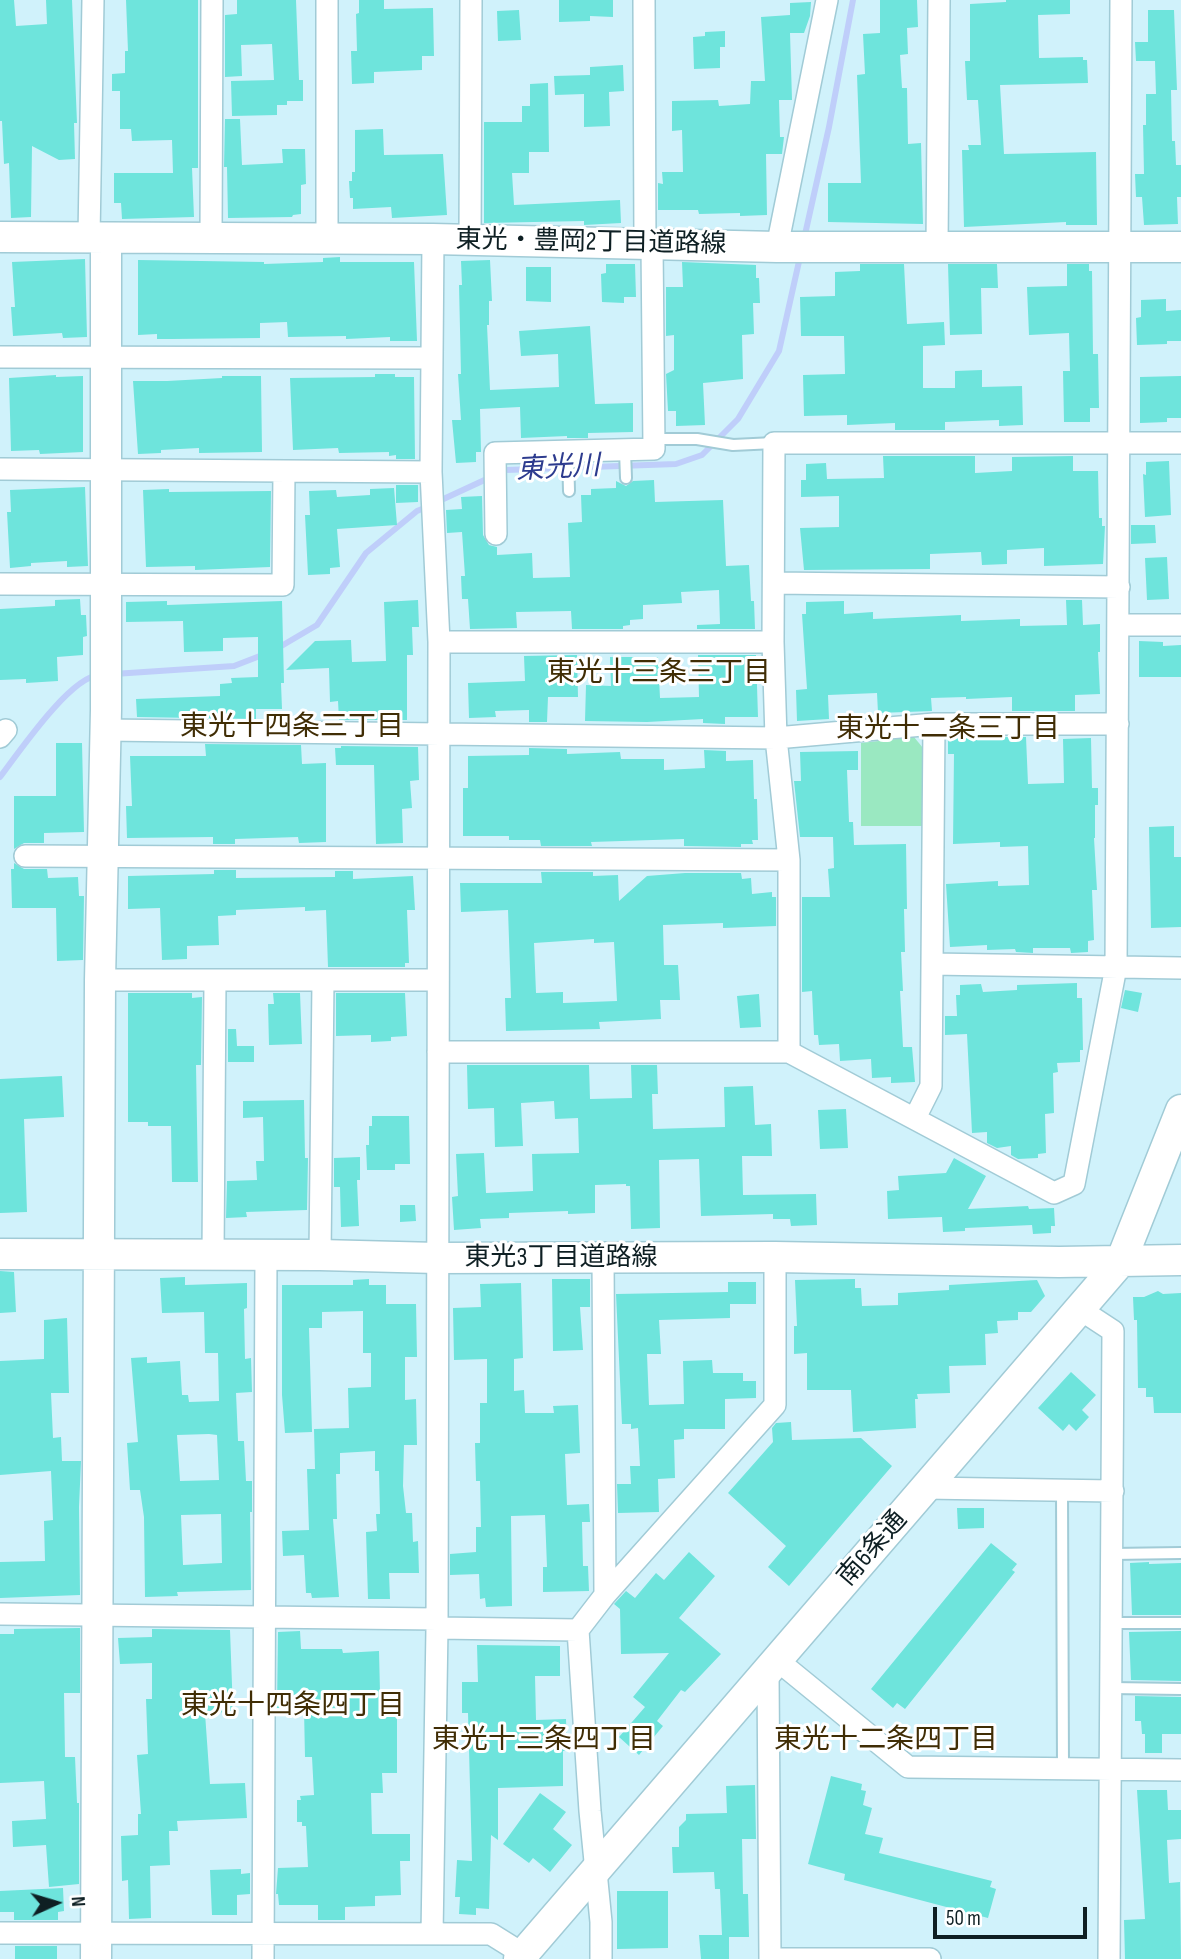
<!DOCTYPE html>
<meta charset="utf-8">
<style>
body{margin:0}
#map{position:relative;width:1181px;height:1959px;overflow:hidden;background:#d0f2fb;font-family:"Sofia Sans Condensed",sans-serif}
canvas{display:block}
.north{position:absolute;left:21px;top:1868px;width:70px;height:70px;-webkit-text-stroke:5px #fff;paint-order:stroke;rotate:86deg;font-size:19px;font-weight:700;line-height:28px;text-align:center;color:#0e1f23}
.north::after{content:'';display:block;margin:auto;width:24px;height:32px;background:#0e1f23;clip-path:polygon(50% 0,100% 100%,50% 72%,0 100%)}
.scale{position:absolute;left:933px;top:1907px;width:154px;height:32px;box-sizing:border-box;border:4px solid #0e1f23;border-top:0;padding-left:9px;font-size:21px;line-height:24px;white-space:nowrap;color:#0e1f23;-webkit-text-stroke:5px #fff;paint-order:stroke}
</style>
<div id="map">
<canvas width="1181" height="1959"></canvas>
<div class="north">N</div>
<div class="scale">50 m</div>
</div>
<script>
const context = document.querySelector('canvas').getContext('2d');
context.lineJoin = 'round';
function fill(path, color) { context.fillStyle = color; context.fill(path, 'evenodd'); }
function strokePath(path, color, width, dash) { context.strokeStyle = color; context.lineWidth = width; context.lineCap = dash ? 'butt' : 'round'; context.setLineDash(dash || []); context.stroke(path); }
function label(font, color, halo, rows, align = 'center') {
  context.font = font + ' "Sofia Sans Condensed","Noto Sans JP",sans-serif'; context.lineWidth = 6; context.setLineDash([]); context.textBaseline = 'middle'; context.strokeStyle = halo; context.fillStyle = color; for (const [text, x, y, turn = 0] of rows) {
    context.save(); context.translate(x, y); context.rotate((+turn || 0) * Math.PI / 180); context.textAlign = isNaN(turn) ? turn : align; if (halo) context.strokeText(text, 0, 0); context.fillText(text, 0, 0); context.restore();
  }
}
fill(new Path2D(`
 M914 737 923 748 922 826H861V743Z`), '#9ae8c1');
strokePath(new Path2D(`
 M804 239 829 127 853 0
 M501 472 506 470 676 464 702 455 738 419 779 351 800 257
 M437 502 491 477
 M278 648 317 625 366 553 417 511 427 507
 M114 674 234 666 265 654
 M0 777C19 752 70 677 99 675`), '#bfcefa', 6);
fill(new Path2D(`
 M0 0H14L16 26 47 24 46 0H72L77 123H74L75 159 59 160 32 146 31 217 11 218 9 163 4 164 2 121H0Z
 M126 0H198V168H192L194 217 122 219 121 203H114V173H173L172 140 132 141 131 129H120V91H112V74L125 73V51H128Z
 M237 0H296L299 80H303V101H287V105H277V115L232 116 231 81 274 80 272 44 241 45 242 76 225 77V15L237 14Z
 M359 0H384V9L433 8 434 56H422V70L374 72V83L352 84 351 51H357L356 14 359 13Z
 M559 0H613V17L590 16V21L559 22Z
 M880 0H917L918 27 907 28 908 54 900 55 902 88H907L908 144 921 143 923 224 828 222V183H861L857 75 865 74 863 34 880 33Z
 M1006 0H1070V14L1038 15 1039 58 1083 57V60H1087L1088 83 1000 85 1004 154 1096 152 1097 225H1066V222L964 227 962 150H969L968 145H981L978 100H967L965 61H970V4L1006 2Z
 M811 2 810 16 804 33H790L792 100H779L780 137H784L782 154H766L767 215 740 216V213L699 214 698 210H658V183L663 184 662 172H683L682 130 672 131V101L718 100 719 106 750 104 751 81H765L761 17 790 15V3Z
 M519 10 521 40 498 41 497 11Z
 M1148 10H1174L1177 90H1171L1172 141H1175L1176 165H1181V197H1177L1178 224 1144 225 1142 197H1136L1135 174H1144L1143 125H1146V94H1156L1155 61H1136L1135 42H1148Z
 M725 31V47H720V68L694 69 693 37 705 36V32Z
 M623 65 624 91 609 92 610 126 584 127V94L555 95 554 76 590 75V67Z
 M548 83 549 152H529V173H512L514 205 620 200 621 223 584 225V221L484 223V122H522V106H530V84Z
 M225 119H240L242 165 283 163 282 149H305L306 184 301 185V214L293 215 292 217 228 218 227 167H224Z
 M383 129 384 155 443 154 447 215 392 218 391 207 353 209V198H350L349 181H352V172H355V130Z
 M340 257V262H414L417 341H390V337L346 339V336L288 337 287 322 260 323V338L172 339H157V334L138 335V260L264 262V264L323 262V258Z
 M85 259 87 337 63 338 62 333 13 336 11 307H15L12 262Z
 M490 260 492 301H489V325H487L490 390 559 387 558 354 521 356 519 331 590 326 595 404 633 403V432L588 433V438H567V436L521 438 520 407 480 409 481 452H476V462L456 463 452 420H461L458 374H461L459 285H462L461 261Z
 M682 262 756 265V278H759L760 303H753L754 334 742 335 743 379 703 383 705 425 676 426V411H668L666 374 674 370V335L666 336V287H683Z
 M606 264H635L636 297H624V303L602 302 601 274 606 273Z
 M860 264H904L907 324 944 322 945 345 923 346V388H955V371L982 370V387L1022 386 1023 425 999 426V420L945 422V430H895V423L847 425V415L804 416 803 375 845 374 844 336H801L800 297 835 296V272L860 271Z
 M948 264H997L998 288H981L982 334 950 335Z
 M1067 264H1089V271H1092L1093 354H1098L1099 408H1090V422H1064L1063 371H1070L1069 333 1029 335 1027 287 1067 286Z
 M526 267H551V302L526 301Z
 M1166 299V311L1181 310V341H1167V344L1137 345 1136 318 1141 317V300Z
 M375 374H395V377H414L415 459H396V455L389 456V452L339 453 338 448 293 450 290 378 375 377Z
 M56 375V377L83 376V452L40 454 39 450 11 451 9 378Z
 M222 376H261L262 452 199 453V448L161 450V453L138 454 133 381H167L222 378Z
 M1181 376V418H1167V422L1140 423V377Z
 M883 456H975V473L1012 471V457L1073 456V471H1098L1099 518H1102V526H1105L1103 564 1044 566V548L1007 550V564L982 565 981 552 930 554V569L804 570 800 528 839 527V496L801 497V480H806V464L826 463 827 479 884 478Z
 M1169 461 1171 515 1145 517 1143 474 1146 475V462Z
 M654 480 655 502 723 500 726 566 749 565 751 601H754L755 629H697V625L720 624 719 590 681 592 682 603 643 605V619L630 620V625L623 626V629H572L571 611 516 612 517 628 470 629 468 599H462L461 576H465L462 532 447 533 446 510 462 509 461 497 482 496 483 535 489 545 497 547V555L532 553 533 578 570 577 568 523 582 522 581 495H591V489L616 488V481L626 486 633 481Z
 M396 485H418V502L396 503Z
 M85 487 88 566 67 567V561L31 563V566L10 568 7 512H11L10 490Z
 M394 488 397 525 337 529 340 567 330 568V574L308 575 305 515H310L309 491 336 490 337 497 370 495V489Z
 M169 489V492L271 491 270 567 195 570V566L146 567 143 490Z
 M1131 525H1155L1156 543 1131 544Z
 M1167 557 1169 599 1147 600 1145 558Z
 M80 599 81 615H86L87 636 83 637V655L57 657 58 681 26 683V679L0 680V609L55 606V600Z
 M418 600 419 627H412L413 655H407V720H339L338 701 330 702 329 668 286 670 315 641 351 640 352 662 386 661 384 602Z
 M1066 600H1082L1083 625 1100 624V652H1098L1100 694 1075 695V711H1012V697L966 699V697L931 698 932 711 878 713 877 693 828 695 829 719 797 721 796 690 807 689 802 614H806V602L844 601V614L873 612V619L961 615V621L1020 619V626L1067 625Z
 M167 601V605L282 601 284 683H281L282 709H256V719L137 717 136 699 220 696V684L232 683 231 678 258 677V637L223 638V651L184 652 183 621 126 622V602Z
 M1139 641 1163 642V646L1181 645V677H1139Z
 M577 655 578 697H548L547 722H529V710L495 711 496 717 469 718 468 683 525 681 524 656Z
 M698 655H756L758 717H725V724L703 723V719L647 722 585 721 586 685 611 686 610 657H658L660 698 699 697Z
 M948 737H1026L1028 784 1064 783 1063 739 1091 738 1092 788H1098V805H1095V838H1094L1097 890H1092L1094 940 1088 941V952L1071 953 1070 948H1033V953L1016 952 1015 949 987 950V945L950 947 946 884 998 881V886L1029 885 1028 846 1000 847V842L953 844 954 754H948Z
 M56 743H82L84 832 44 833V843H24L14 849V796H56Z
 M205 744 301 745 302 764 326 763V842L299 843 298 837 235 839V844H213V837L127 838 126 806H132L130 756H206Z
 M341 746 418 747 419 780 410 781 412 808 402 809 403 843 376 844 374 765H336L335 748H341Z
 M529 748 567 749V754L620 752 621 759H664V770L705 768 704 750 726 751V761L753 760 754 799H757L758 840H752L753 844H741V847L684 846V839L591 842 592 846H541L540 840H509V836H463V788H468V756L529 755Z
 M858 751V770H847L849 822H853L854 845 906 844 907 909H904L905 952H901L903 991H900L903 1047H912L915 1082 891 1083V1077L872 1078 871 1059 840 1061 839 1044 819 1045 818 1035H814L812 991 802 992V897H830L828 869 834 868 833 837H800L794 781H801L800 752Z
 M1174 826V857H1181V927L1151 928 1149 827Z
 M14 863 24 869H47L48 878 78 877 79 896H84L83 960 57 961 56 908H12L11 869H14Z
 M214 870H236V878L335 877V871H353V879L413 876 415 910H407L409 963H405V967H328L326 910 305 911V907L236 910V915L218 916 219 945 187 946V959L162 960 160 908 128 909V876L214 874Z
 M541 872H593V876L618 875 619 901 647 876 685 873H741L742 879 751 878 752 894 772 892V897H776V926L723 928V923L663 925 664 965H678L680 1000H660L661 1019 599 1022 600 1029 506 1031 505 998H511L508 910 461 912 460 883H542ZM594 939V943L614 942 617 1001 563 1003V992L536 993 534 943Z
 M1077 983V998H1082L1083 1050H1080V1062L1057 1063 1058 1072 1053 1073 1054 1113 1045 1114 1046 1153 1038 1154V1158L1018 1159 1011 1155V1146L997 1148 987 1143V1132L972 1133 967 1034 945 1035V1016H957L956 995H960V985L981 984 983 992 1017 990V985Z
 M1125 990 1142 993 1138 1012 1121 1008Z
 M128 993H192V998L202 997 201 1065H196L198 1182H172L171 1126H148V1122H128Z
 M273 993H300L302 1044 269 1045 268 1004H274Z
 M336 993H405L407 1036 391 1037V1041L371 1042V1035L336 1036Z
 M759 994 761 1027 740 1028 737 996Z
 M228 1029H236L237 1046H254V1062H228Z
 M467 1065H589L590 1099 632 1098 631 1065H657L658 1094H652L653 1129 725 1127 724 1087 753 1086 755 1125 771 1124 772 1156H742L743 1195 816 1194 817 1225 791 1226 790 1219H773V1214L701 1216 699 1159 659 1160 660 1228 631 1229 630 1186H626V1184L595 1185V1213L568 1214V1211L509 1213V1218L480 1219 481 1228 454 1230 452 1197 458 1196 456 1154 484 1153 486 1193 533 1191 532 1154 579 1153 578 1118 555 1119 554 1101 521 1103 523 1146 495 1147 494 1108 468 1109Z
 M62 1076 64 1117 24 1119 27 1212 0 1213V1079Z
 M304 1100 305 1158H308L307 1210 246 1212 247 1217 226 1218 227 1181 257 1180 256 1161H264L263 1117 243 1118V1101Z
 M846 1109 848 1148 820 1149 818 1110Z
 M372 1116H409L410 1164H395V1170H367L366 1145H369V1126H372Z
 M360 1157V1180H357L359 1226 341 1227 340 1187H334V1158Z
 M954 1158 986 1176 968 1209 1028 1206 1029 1209 1054 1208 1055 1226H1051V1233L1033 1234 1032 1225 965 1228V1231L943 1232 942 1217 888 1219 887 1191 899 1190 898 1176 946 1173Z
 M400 1205H415L416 1221 400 1222Z
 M0 1271 14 1272 16 1312 0 1313Z
 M185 1277V1285L247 1283V1308L244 1309 245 1359 251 1358 252 1392 236 1393 238 1441H244L246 1481H252V1512H250L251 1590 177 1592 178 1596 145 1597 144 1517 140 1490H130L127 1443 138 1442 131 1358 147 1357V1363L180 1361 182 1395H188L189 1402 219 1401 218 1353H205L204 1312 162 1313 160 1278ZM209 1434 217 1435 219 1480 180 1481 177 1435ZM221 1514 222 1563 183 1565 181 1515Z
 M369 1279V1285H386V1304H416L417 1357H405V1400L416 1399 417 1445H404L403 1486 406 1513H412L413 1542 418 1541 419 1573H389L390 1599H368L366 1532 377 1531 376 1514H380L379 1471H375V1451L340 1453V1474H336L337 1519H333L339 1597 312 1598 311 1593H306L304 1555 283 1556 282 1531 309 1530 307 1469H315L314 1429 349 1428 348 1388 371 1387V1353H363V1311L322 1312V1328H309L312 1432 285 1433 282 1395V1285H353V1280Z
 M552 1279H590V1307H580L583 1350 553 1351Z
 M855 1279V1288H861L862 1306 898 1305V1293L949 1290V1285L1019 1281 1037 1280 1045 1296 1031 1312H1018V1320L997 1321 998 1333 985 1334 986 1365 949 1366 950 1393 917 1394 918 1399H915L916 1428 853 1432 851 1390H807V1353L794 1354V1326H797L795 1280Z
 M728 1282H756V1304H730V1318L659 1320 661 1354H647L649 1405 684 1404 683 1361 712 1360 713 1373H743V1381H756V1398L725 1399V1429H684V1439L674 1440 675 1478 658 1479 659 1512 618 1513 617 1484H631L630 1466H640L638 1428 631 1429V1424H622L616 1294 728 1292Z
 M521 1283 523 1358 514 1359V1391L524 1390 525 1413H554L553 1406 578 1405 580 1453 565 1454 567 1505 589 1504 590 1522H582L583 1566H588L589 1591 543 1592V1567H547L545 1515 511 1516 512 1606 486 1607 485 1598 480 1599 479 1574 450 1575V1554L476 1552V1527H481L480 1481H476L475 1443H480V1403H487V1359L454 1360 453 1308 481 1307 480 1284Z
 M1158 1291 1163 1294 1181 1293V1413H1154L1153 1397H1146V1388H1138L1137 1320H1134L1133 1297H1144Z
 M67 1318 69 1393H51L53 1438 61 1437 62 1461H81L79 1507 80 1595 0 1598V1562L45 1561 44 1521 53 1520 51 1471 0 1475V1361L44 1359V1320Z
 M1071 1372 1096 1395 1082 1410 1089 1417 1076 1431 1069 1424 1063 1431 1038 1408Z
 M791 1422 792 1440 861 1438 892 1466 789 1586 768 1567 786 1546 728 1493 773 1442 772 1428 776 1423Z
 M957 1508H984V1528L958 1529Z
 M991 1543 1017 1564 1012 1570 1015 1572 905 1709 897 1703 893 1708 871 1689Z
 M689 1552 715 1576 679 1618 721 1654 685 1692 681 1690 657 1721 663 1726 639 1755 619 1737 645 1707 633 1697 669 1653 621 1654 620 1609 614 1604 626 1591 635 1598 656 1573 664 1580Z
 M1149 1562V1564L1181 1563V1615H1132L1130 1563Z
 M80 1628V1693H64L65 1757H75L77 1803H79V1884L49 1887 46 1845 13 1847 12 1821 46 1819 44 1781 0 1783V1634H14V1629Z
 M152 1629 230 1630 233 1712 205 1713 210 1784 245 1783 247 1818 177 1821 178 1831H169L170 1865 150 1866 151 1918 129 1919 128 1880 122 1881 121 1836 138 1835V1814H141L137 1755 148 1754 146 1699H152V1663L120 1664 118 1638 152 1637Z
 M300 1631 301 1649H342L343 1653 379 1651 380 1692H397V1773H382L383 1793H371L372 1834H410V1861H400L401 1895 375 1896V1906L345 1907V1920H318V1905H279L278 1894H276L278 1868 308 1867 306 1826H302V1822H297V1800H301L300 1796 314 1795 312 1757H305L304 1709 277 1708 278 1632Z
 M1181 1631V1681L1131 1680 1129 1632Z
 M477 1645 560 1646V1676H535L536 1720 566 1719 567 1751H563V1786L498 1788V1840L491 1835 489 1909 476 1908V1915L459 1914 460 1897H455L457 1860 472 1861 468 1713H462V1682H478Z
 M1135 1696 1181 1697V1734H1162V1753H1145V1734H1142L1141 1721H1135Z
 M831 1776 862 1784 861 1790 866 1791 863 1805 872 1808 865 1834 883 1838 879 1853 992 1881 990 1887 996 1889 988 1918 844 1880 845 1874 808 1864Z
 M755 1785 756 1839H742L743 1894H748L749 1937H729V1959H701L699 1935H722L720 1889H715L714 1872 673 1873 672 1847H679V1827L686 1820V1814L727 1813 726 1786Z
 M1137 1790H1167L1168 1810H1181V1839L1167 1840 1169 1883 1180 1882 1181 1959H1125L1124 1920 1145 1919Z
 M540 1793 566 1812 553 1829 572 1845 550 1872 533 1858 529 1863 503 1844Z
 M241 1869V1874L250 1873V1894L237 1895V1915H212L210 1870Z
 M63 1888 64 1911 58 1912V1920H14V1912H0V1891Z
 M617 1891H668V1948L617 1949Z
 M15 1946H57V1959H15Z`), '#6ee4dc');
const lane = new Path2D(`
 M654 439H697L733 445 774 443
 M625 451 626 478
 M568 452 569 491
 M1062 1491 1063 1769
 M1112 1554 1181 1553
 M1112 1623H1181
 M1111 1688 1181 1689`);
const street = new Path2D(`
 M644 0 645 245
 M89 237 93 0
 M211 237 212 0
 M327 238V0
 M470 240 471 0
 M777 247 827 0
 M937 247 939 0
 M0 357 431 358
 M0 469 431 472
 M496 534 495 453 654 449 652 245
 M774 583 1119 587
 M0 584 283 585 284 471
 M1119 625H1181
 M439 642H773
 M105 730 776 738 934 724H1118
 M0 737 6 730
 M25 856 789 860
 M932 964 1181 968
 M100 980H438
 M438 1052H789L1054 1193 1074 1184 1116 967 1121 0
 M789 1052V860L776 738 773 642 774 443H1181
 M915 1118 931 1086 934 724
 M213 1255 215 981
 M320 1255 323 981
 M603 1257 605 1595
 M1081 1310 1113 1331 1109 1959
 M925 1488 1113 1491
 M0 1614 437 1619
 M437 1628 578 1630
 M777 1660 908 1767 1181 1770
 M768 1673 770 1959H930
 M0 1933 491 1934 523 1954
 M432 1934 437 1628 439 642 431 472 433 239
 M263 1959 266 1255
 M601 1959V1922L590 1811 578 1630 605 1595 775 1405V1257`);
const secondary = new Path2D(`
 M0 237 433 239 777 247H1181
 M0 1254 320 1255 437 1258 775 1257 1059 1262 1181 1260
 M96 1959 100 980 106 710V238
 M519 1959 1121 1261 1181 1110`);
strokePath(lane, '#a1cbd6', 14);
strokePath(street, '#a1cbd6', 24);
strokePath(secondary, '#a1cbd6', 33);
strokePath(lane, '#fff', 10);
strokePath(street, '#fff', 21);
strokePath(secondary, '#fff', 30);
label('26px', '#0e1f23', '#fff', [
 ["東光・豊岡2丁目道路線",591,243,1],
 ["東光3丁目道路線",561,1258],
 ["南6条通",873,1549,-49]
]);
label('italic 28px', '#2d3b8e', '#fff', [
 ["東光川",558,469,-3]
]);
label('28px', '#402d05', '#fff', [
 ["東光十三条三丁目",659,674],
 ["東光十四条三丁目",292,728],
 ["東光十二条三丁目",948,730],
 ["東光十四条四丁目",293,1707],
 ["東光十三条四丁目",544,1741],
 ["東光十二条四丁目",886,1741]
]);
</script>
